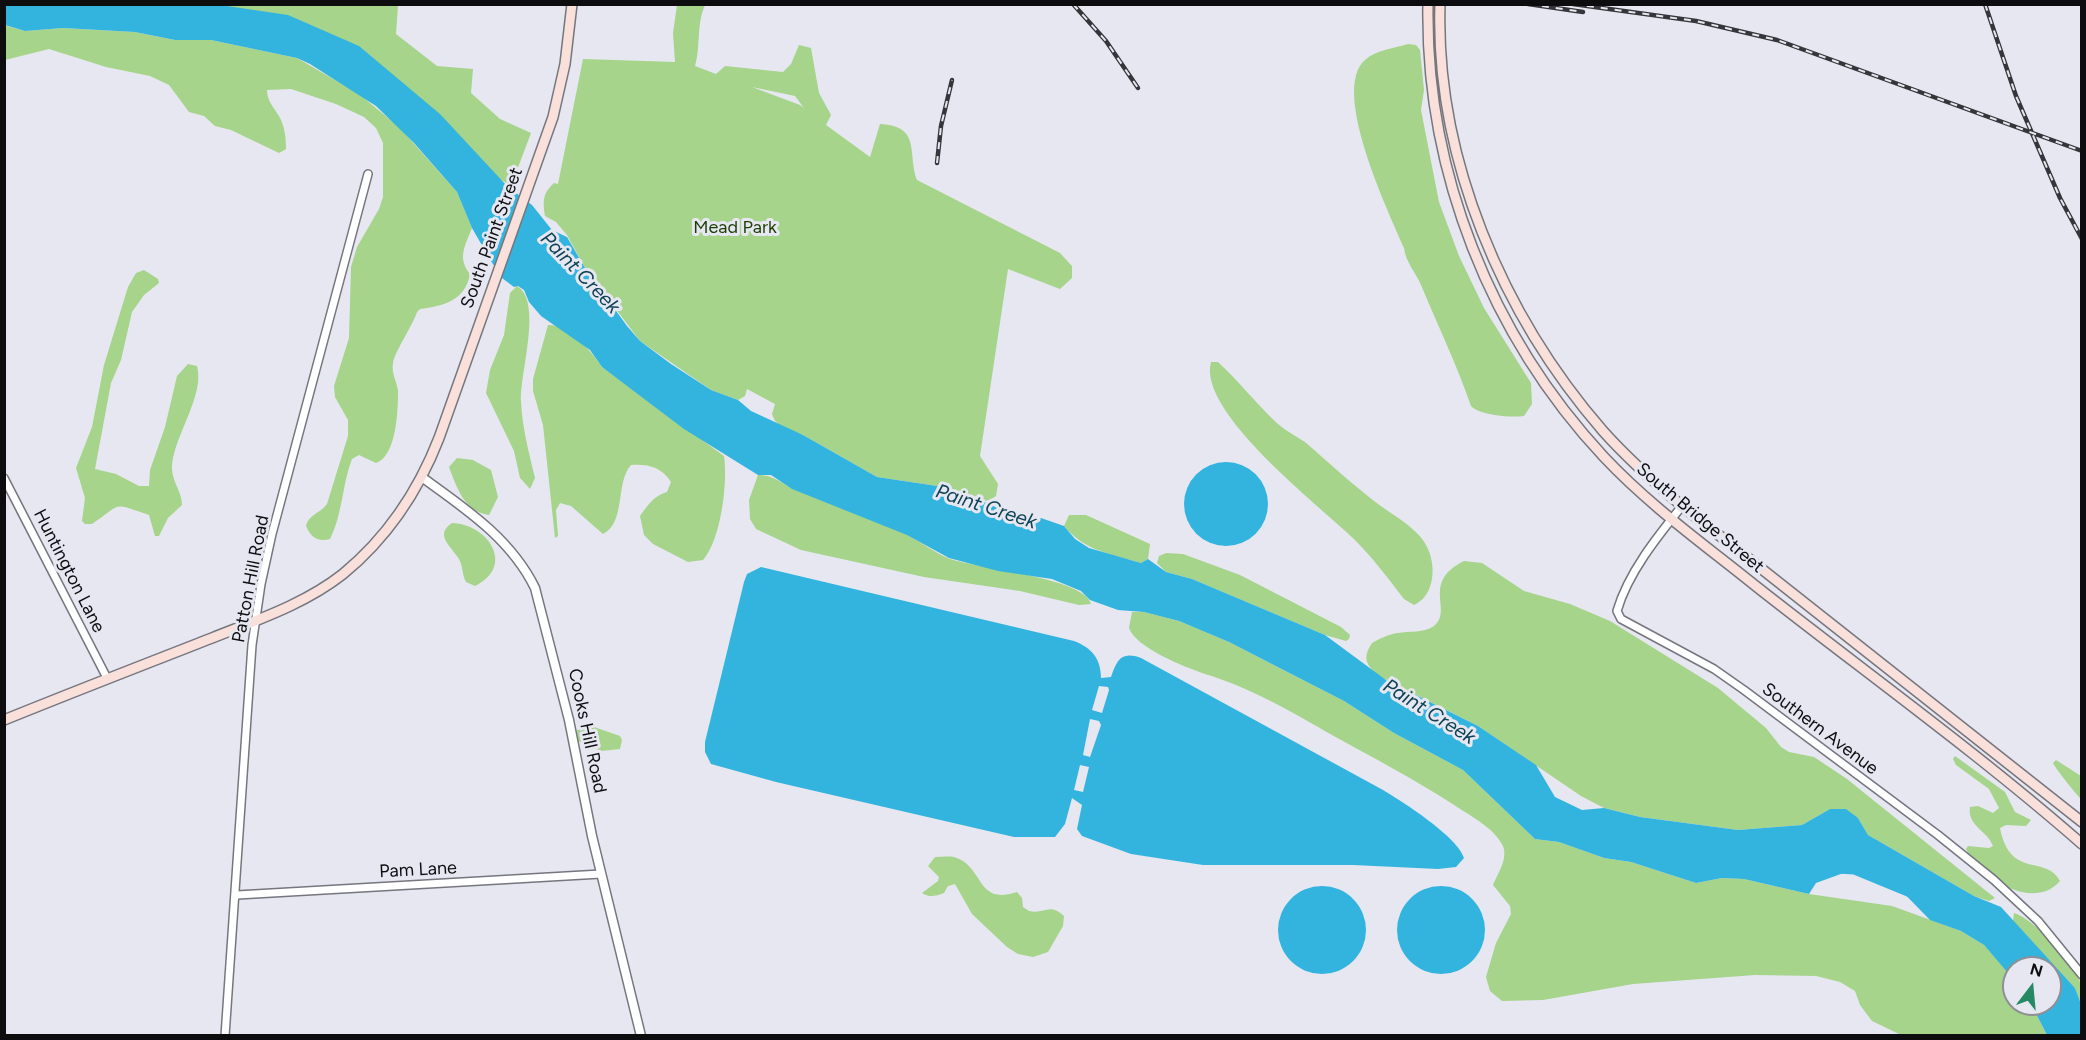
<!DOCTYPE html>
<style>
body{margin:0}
#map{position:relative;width:2086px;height:1040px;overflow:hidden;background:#e6e7f1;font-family:Figtree,sans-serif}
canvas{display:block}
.frame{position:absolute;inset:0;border:6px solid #0d0d10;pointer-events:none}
.north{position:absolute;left:2002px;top:956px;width:60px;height:60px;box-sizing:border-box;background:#e6e7f1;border:2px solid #8f9097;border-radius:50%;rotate:16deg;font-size:16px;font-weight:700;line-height:24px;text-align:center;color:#0d0d10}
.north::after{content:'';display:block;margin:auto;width:21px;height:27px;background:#258963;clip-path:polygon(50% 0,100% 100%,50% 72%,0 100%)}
</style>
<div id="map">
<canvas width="2086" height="1040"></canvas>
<div class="frame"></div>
<div class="north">N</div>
</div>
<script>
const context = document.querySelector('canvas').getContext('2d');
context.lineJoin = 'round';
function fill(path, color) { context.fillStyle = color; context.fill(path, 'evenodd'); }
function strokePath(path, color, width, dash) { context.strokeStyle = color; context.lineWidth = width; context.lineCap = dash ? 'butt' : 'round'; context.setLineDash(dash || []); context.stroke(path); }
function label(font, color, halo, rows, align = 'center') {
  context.font = font + ' Figtree,sans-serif'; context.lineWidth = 6; context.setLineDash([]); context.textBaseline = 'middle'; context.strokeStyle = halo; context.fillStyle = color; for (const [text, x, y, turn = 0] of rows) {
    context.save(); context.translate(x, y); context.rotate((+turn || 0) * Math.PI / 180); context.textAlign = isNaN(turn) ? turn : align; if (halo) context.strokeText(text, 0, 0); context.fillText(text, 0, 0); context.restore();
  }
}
fill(new Path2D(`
 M220 5H398L396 34 437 66 473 69 471 93 500 119 531 133 511 186Z
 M677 5H705C696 25 701 45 695 66L716 74 725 66 783 72 791 64 799 45 811 48 819 93 831 115 826 125 870 157 880 124C922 126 907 154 917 180L1060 253 1072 266V278L1060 289 1008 269 980 456 998 484 996 496 990 500 983 501 937 486 877 477 803 435 781 426 775 421 772 414 775 404 747 389 745 396 738 400 711 390 640 341 585 268 567 235 556 222 545 216C543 202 542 194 554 183L558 184 583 59 675 62 673 33ZM752 87 795 96 804 108 800 105Z
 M4 25 25 31 63 28 135 32 175 40H211L297 58 359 94 399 127 457 192 472 228C465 246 457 258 470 274 465 301 443 306 420 309L417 312C412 327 395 351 393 363 391 374 397 381 398 391 398 409 397 456 376 463L359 455 352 459C342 485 343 513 330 539 318 542 311 538 306 526 309 514 321 513 327 504L348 436V420L335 397 334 386 349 338 351 267 357 247 379 209 383 197V143L376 128 364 117 336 104 291 89 267 90C267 103 276 109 281 120 285 129 286 139 286 149L279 153 231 130 215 126 204 116 189 112 169 85 150 76 106 67 49 49 5 60Z
 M1408 44 1416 45 1420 50 1424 90 1421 110 1439 202 1459 256 1484 308 1531 383 1532 404 1524 416C1511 418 1479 415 1471 406 1457 365 1438 326 1421 285 1415 271 1406 263 1404 248 1389 213 1330 90 1365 60 1376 50 1395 48 1408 44Z
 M144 270 158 279 159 283 144 295 132 312 121 360 111 383 95 469 116 474 139 486H149L150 470 165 427 177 376 188 364 197 366C205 395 175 434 172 465 171 481 182 491 182 505L168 518 159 536H155L149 515C111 502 123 503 92 524H85L82 521 85 498 76 468 92 427 104 365 128 287 136 273Z
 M517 286C543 302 520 372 521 401 522 427 529 453 535 478L530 489 520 478 514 451 486 393 490 370 504 335 510 293Z
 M548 325C569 324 591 351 602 367L724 456C728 482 721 540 703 560L688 562 653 544 644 535 640 516C648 505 653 496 667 492L671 482C661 467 649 464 631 465 615 483 626 523 603 534L571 506 560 503 556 510 558 536 555 538 543 425 533 391V379Z
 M1211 362H1218C1240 382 1257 405 1278 424 1286 431 1296 436 1305 442 1329 463 1352 484 1378 504 1393 515 1417 528 1426 545 1437 564 1435 596 1414 605L1404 599C1388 578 1372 557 1354 539 1320 506 1197 412 1211 362Z
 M457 458 473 460 491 470 498 497 489 515C464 511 457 488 449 467Z
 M758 475C775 475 781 484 796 490 832 505 871 517 906 534 921 542 935 553 950 559 977 568 1085 578 1091 604L1079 605 1020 591 924 577 801 550 756 529 750 519 749 500Z
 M1069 515H1086L1150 544 1148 559 1141 563 1134 561C1106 553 1083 549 1064 526Z
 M452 523C488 524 516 566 475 586L466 582C462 575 463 566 459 559 451 546 434 535 452 523Z
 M1166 553 1183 554 1240 575 1341 627 1350 635 1349 639 1346 641 1325 635 1192 579 1166 572 1157 563 1159 556Z
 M1464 561 1482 563 1524 591 1570 604 1610 621 1718 688 1766 728 1781 747 1789 752 1814 757 1847 779 1995 898 1989 901 1974 896 1868 835 1858 818 1830 809 1802 825 1738 830 1640 817 1604 808 1581 796 1478 726 1379 676C1366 665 1362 658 1372 643 1379 639 1389 634 1398 633 1408 631 1425 633 1434 626 1454 610 1420 583 1464 561Z
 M1132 612H1144L1179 621 1229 642 1344 701 1394 733 1463 770 1535 839 1559 842 1604 858 1631 862 1696 883 1722 878 1744 879 1809 894 1892 906 1961 931 1984 945 2008 972 2014 980V1004H2031L2047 1035H1901L1872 1021 1860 1005 1855 991 1840 982 1816 976 1755 975 1633 984 1543 1000 1502 1001 1490 991 1486 977 1496 943 1511 914 1510 906 1493 885C1498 873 1508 859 1503 846 1494 827 1467 814 1451 803 1412 778 1372 757 1332 735 1292 712 1249 687 1205 674 1185 667 1136 648 1129 628Z
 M594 727 620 736 622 740 620 749 601 751 578 741 577 730Z
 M1955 756 2005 792 2015 812 2031 820 2026 826 2006 825 2000 828C2010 880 2046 854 2060 881 2033 912 1981 878 1966 849L1968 846 1989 848 1993 846C1987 830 1967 826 1970 807L1978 806 1993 813 1999 808 1989 789 1956 765 1953 759Z
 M2056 760 2081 776V799C2076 794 2055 768 2053 763Z
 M935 857C941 857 948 856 954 857 985 866 975 906 1017 892L1022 898 1023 907 1029 911C1044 915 1049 902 1064 916L1063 926 1048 952 1033 957 1018 954 1007 947 972 914 955 884 948 886 944 893C935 896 930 898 922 893L938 881 939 877 928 866Z
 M2014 913C2035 919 2076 965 2081 985 2083 991 2081 999 2081 1004L2075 988 2013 921Z`), '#a5d48a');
fill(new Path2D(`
 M4 5H220L288 15 359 46 440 114 507 186 532 205 552 230 567 237 585 268 627 326 640 341 671 364 711 390 738 400 751 411 803 435 877 477 937 486 983 501 1020 519 1041 518 1064 526 1075 539 1089 548 1134 561 1141 563 1148 559 1166 572 1192 579 1325 635 1386 680 1478 726 1536 765 1555 797 1582 810 1604 808 1640 817 1738 830 1802 825 1830 809H1846L1858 818 1868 835 1974 896 2001 907 2075 988 2081 1004V1035H2047L2031 1004H2050V968H2014V980L1984 945 1961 931 1930 920 1887 876 1860 867 1816 883 1809 894 1744 879 1722 878 1696 883 1631 862 1604 858 1559 842 1535 839 1463 770 1394 733 1344 701 1229 642 1179 621 1144 612 1118 610 1090 600 1081 591 1052 579 998 571 949 558 907 535 792 489 771 475H758L684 429 602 367 590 350 541 316 529 302 524 290 518 286 514 287 502 278 491 261 472 228 457 192 414 143 376 106 310 64 297 58 211 40H175L135 32 63 28 25 31 5 25Z
 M1184 504a42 42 0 1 1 84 0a42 42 0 1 1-84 0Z
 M761 567 1074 641C1092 648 1101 659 1101 678L1111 677C1117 660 1121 651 1141 658L1383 790C1403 802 1458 837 1464 858L1456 867 1438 869 1353 865H1203L1131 854 1082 836 1077 829 1082 805 1072 798 1065 824 1055 837H1014L776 782 711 764 705 752V742L744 582 747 574ZM1099 686 1108 687 1109 690 1102 713 1092 710ZM1090 719 1099 721 1101 725 1090 757 1083 755ZM1080 765 1089 767 1083 792 1074 790Z
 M1278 930a44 44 0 1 1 88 0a44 44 0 1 1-88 0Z
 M1397 930a44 44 0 1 1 88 0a44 44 0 1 1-88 0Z`), '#33b4df');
strokePath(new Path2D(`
 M1837 866 1855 867 1911 890`), '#33b4df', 15);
const minor = new Path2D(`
 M4 478 107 678
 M1682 506C1657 537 1628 573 1617 611L1621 619 1714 669 1744 690 1938 835 1994 880 2038 921 2082 975
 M237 895 601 874
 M225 1036 252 645 261 584 272 534 368 174`);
const tertiary = new Path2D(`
 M423 478C466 509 511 539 535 588L569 720 592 836 641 1036`);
const secondary = new Path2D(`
 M1428 4C1425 171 1491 336 1604 457 1650 506 1705 545 1757 587 1865 672 1978 753 2082 844
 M1440 4C1435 158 1503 316 1603 431 1627 458 1654 482 1682 506L2082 822
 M4 720C73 692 143 665 212 638 257 620 305 604 343 574 388 537 418 492 439 438L553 117 565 64 572 4`);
strokePath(minor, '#75767e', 10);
strokePath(tertiary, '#75767e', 11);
strokePath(secondary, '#75767e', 12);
strokePath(minor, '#fff', 7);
strokePath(tertiary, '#fff', 8);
strokePath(secondary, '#f9e0da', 9);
const rail = new Path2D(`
 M1073 4 1106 41 1138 88
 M1528 4 1583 12
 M1573 4 1696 21 1777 40 2082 151
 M1985 4 2016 96 2060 198 2082 239
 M937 163 941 126 952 80`);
strokePath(rail, '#36363a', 4.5);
strokePath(rail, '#e6e7f1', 2, [7]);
label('18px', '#1d3e02', '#e6e7f1', [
 ["Mead Park",735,228]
]);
label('18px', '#0d0d10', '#e6e7f1', [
 ["South Paint Street",492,238,-70],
 ["South Bridge Street",1700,518,40],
 ["Huntington Lane",69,571,63],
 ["Patton Hill Road",251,579,-79],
 ["Southern Avenue",1820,729,37],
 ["Cooks Hill Road",587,731,78],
 ["Pam Lane",418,870,-3]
]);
label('italic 20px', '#0d4355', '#e6e7f1', [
 ["Paint Creek",580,273,46],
 ["Paint Creek",986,507,18],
 ["Paint Creek",1429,712,32]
]);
</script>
